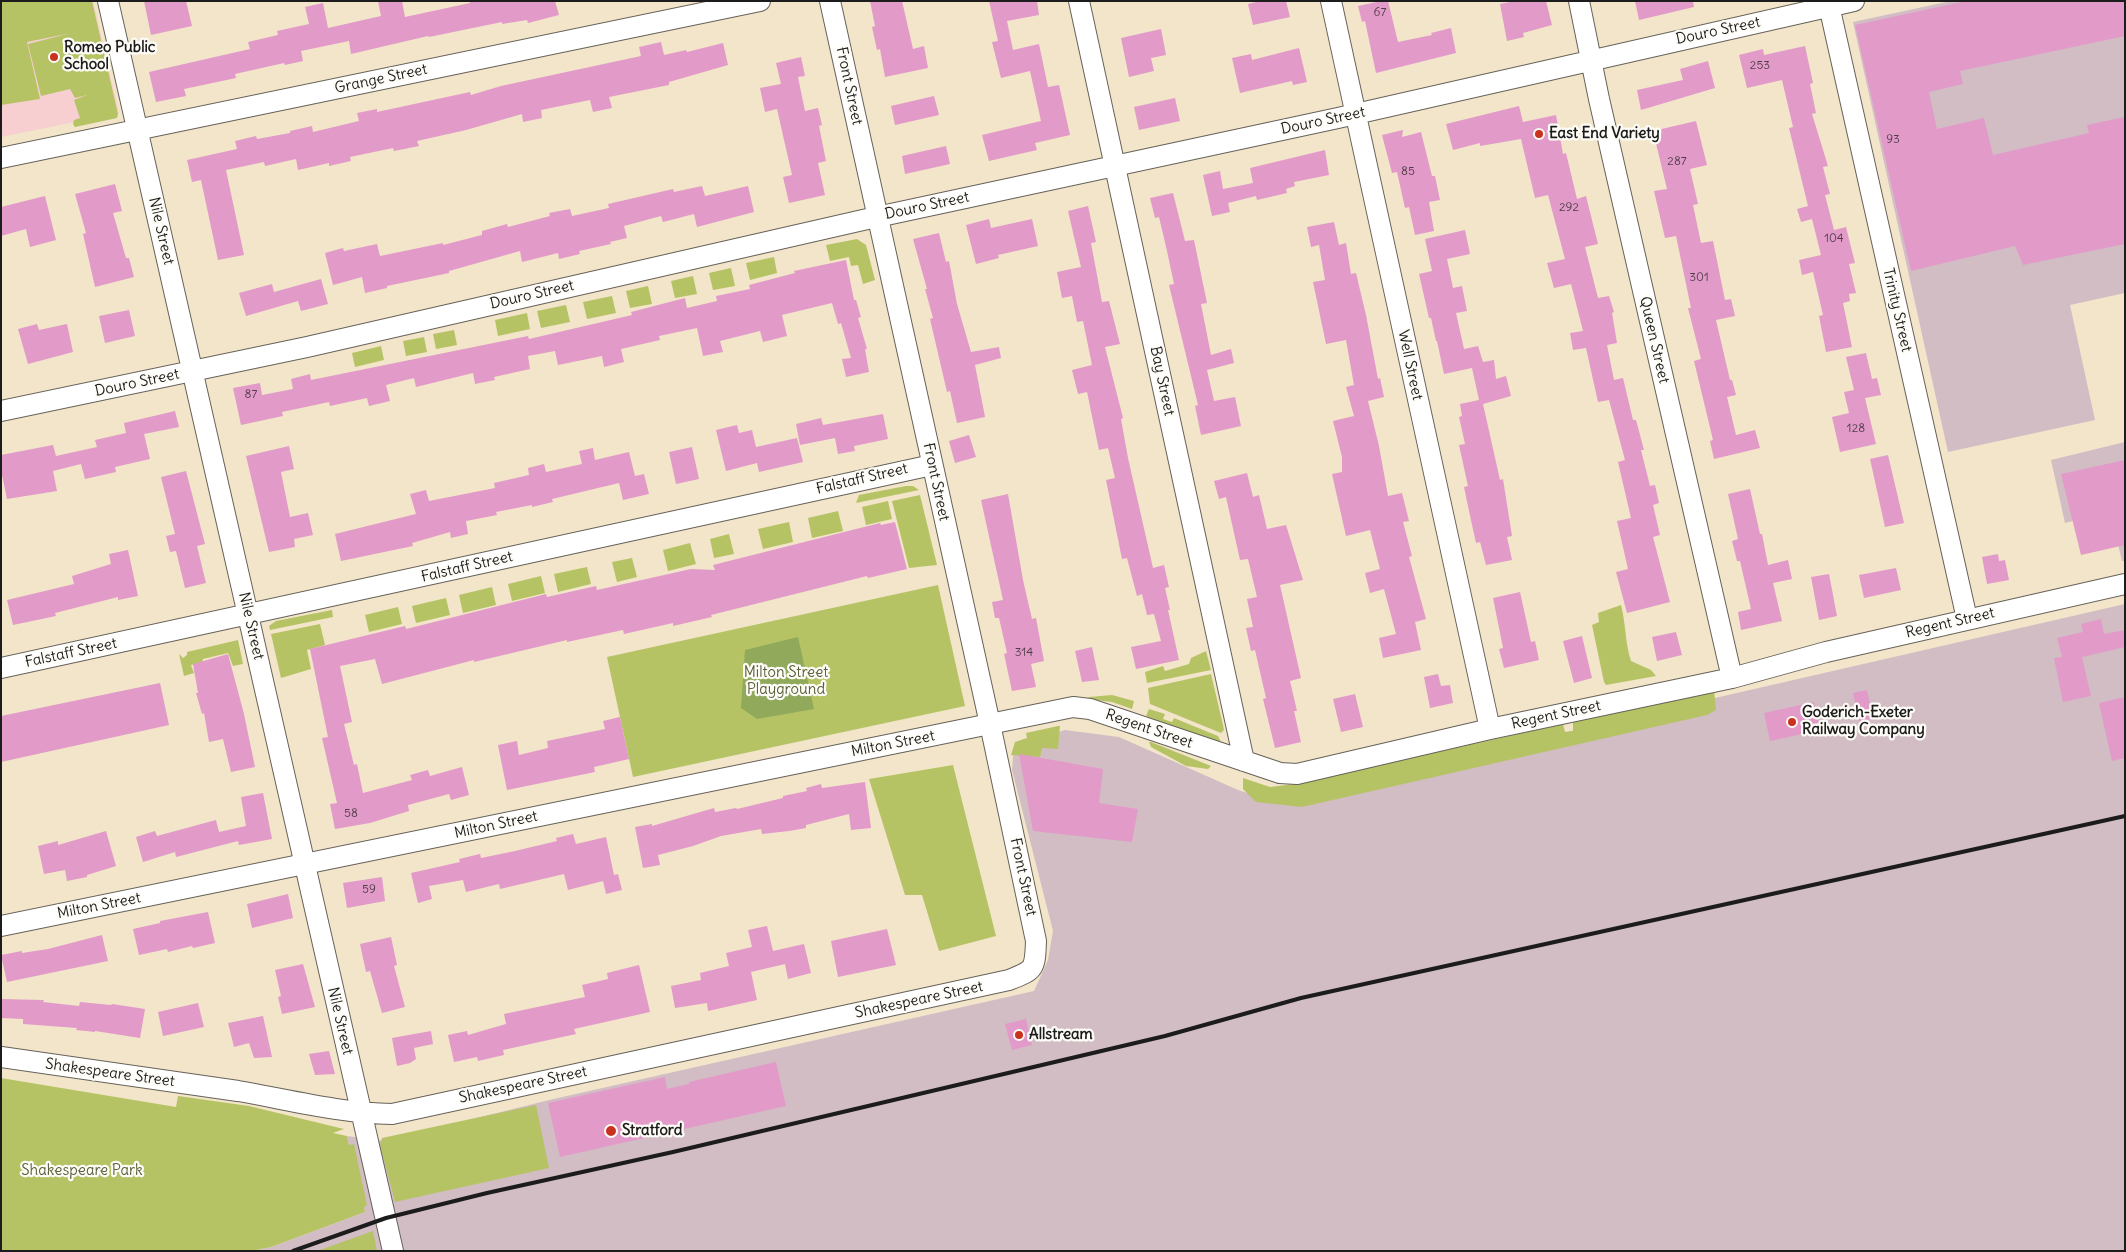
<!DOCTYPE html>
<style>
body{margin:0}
#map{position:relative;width:2126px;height:1252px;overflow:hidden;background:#f2e5ca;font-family:Delius,sans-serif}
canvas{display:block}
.frame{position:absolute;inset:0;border:2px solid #1c1c1c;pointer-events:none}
</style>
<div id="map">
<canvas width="2126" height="1252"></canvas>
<div class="frame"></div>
</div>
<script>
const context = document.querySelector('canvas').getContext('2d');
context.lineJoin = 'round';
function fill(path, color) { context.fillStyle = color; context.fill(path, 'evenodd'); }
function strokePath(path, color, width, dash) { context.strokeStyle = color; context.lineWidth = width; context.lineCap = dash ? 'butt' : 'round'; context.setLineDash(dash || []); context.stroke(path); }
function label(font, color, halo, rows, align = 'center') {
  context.font = font + ' Delius,sans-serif'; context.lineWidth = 4.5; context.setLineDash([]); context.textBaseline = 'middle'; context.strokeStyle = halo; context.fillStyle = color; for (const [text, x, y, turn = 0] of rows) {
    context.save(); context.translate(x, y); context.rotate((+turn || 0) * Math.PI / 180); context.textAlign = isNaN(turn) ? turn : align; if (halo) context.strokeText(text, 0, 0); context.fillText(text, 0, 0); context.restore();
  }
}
fill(new Path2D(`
 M1 1H93L119 113 1 137Z`), '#f7cfd0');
fill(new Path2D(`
 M1951 1H2125V293L2070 305 2095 420 1948 452 1853 22Z
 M2125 442V561H2122L2110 511 2065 523 2051 460Z
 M2125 604V1251H251L271 1247 365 1212 347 1136 385 1141 549 1100 1034 991 1048 960 1053 931 1012 770 1014 746 1065 730 1119 737 1238 790 1270 800Z`), '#d2bdc5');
fill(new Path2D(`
 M1 1H92L118 114 117 118 75 127 73 124 74 120 80 118 74 100 87 95 75 98 70 89 41 96 28 44 71 33 27 42 40 99 1 105Z
 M857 239 866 245 875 280 863 284 858 265 851 266 849 257 830 261 826 245Z
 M774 257 777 273 750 280 746 263Z
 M731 268 735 286 713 290 709 273Z
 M693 276 697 294 675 298 671 281Z
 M648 286 652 304 630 308 626 291Z
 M612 296 616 313 587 319 583 302Z
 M566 305 570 322 541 328 537 311Z
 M527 313 530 329 498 336 495 320Z
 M454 330 457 345 436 349 433 334Z
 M424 337 427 352 406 356 403 341Z
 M381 346 384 360 355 367 352 353Z
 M906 486H913L919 490 856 503 859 495Z
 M920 495 937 565 909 568 892 501Z
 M888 501 892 519 866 525 862 507Z
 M838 511 843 531 812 538 808 518Z
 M789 522 793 542 763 549 758 529Z
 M729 534 734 554 714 558 710 539Z
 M690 543 696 564 668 571 663 550Z
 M632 558 637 577 617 582 612 562Z
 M587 567 591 584 558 592 554 574Z
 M541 576 545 593 512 601 508 584Z
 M938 585 965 706 633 777 607 657Z
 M492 587 496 605 463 613 459 595Z
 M446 598 450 615 416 623 412 606Z
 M1621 605C1626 624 1625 643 1631 661L1651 670 1656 676 1606 685 1604 682 1592 625 1599 622 1598 613Z
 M398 607 402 624 369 632 365 615Z
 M332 610 333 617 270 630 269 626 276 621Z
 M320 624 325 645 307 650 311 669 281 678 271 634Z
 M238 640 243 664 233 666 228 653 203 659 202 662 191 665 194 673 184 676 179 654 183 658 187 655V652Z
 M1206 651 1211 670 1147 683 1145 672 1163 666 1165 671 1189 664 1191 658Z
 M1211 674 1223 725 1224 730 1221 733 1150 704 1148 688Z
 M1714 690 1716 710 1707 715 1302 807 1256 802 1243 789V778L1270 787 1294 784 1563 724 1565 732 1573 731V720Z
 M1112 695 1134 701 1132 709 1112 702 1087 699 1089 697Z
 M1149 709 1165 714 1163 719 1172 722 1174 718 1213 734 1218 736 1221 742H1212L1146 716Z
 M1058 726H1060L1058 749 1042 748 1040 757 1011 755 1015 742 1027 738 1026 733Z
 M1149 742H1151L1211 766 1208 769 1186 766 1151 747Z
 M953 765 996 936 939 951 922 895H905L869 779Z
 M1 1078 176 1107 178 1096 249 1106 344 1129 333 1133 347 1136 349 1145 354 1144 367 1205 364 1207 365 1212 271 1247 251 1251H1Z
 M536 1105 549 1168 395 1202 380 1145 382 1138Z
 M373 1231 377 1251H317Z`), '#b6c365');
fill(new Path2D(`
 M798 637 814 709 757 719 741 708 745 650Z`), '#90a95a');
fill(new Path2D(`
 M144 1H186L192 26 151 35Z
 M378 1H402L405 17 470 3V1H555L559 15 528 23 527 20 502 24V22L429 37 428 36 351 54 349 41 301 51 303 61 285 65 284 63 235 74 236 78 184 89 186 96 156 102 149 72 250 49 248 42 278 35 277 31 309 24 305 7 323 3 328 28 381 16Z
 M870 1H902L913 49 924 46 928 68 885 77 880 49 877 50 872 27 875 26Z
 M989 1H1037L1039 15 1007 21 1013 50 1039 44 1048 87 1059 85 1070 135 1035 143 1037 150 989 161 982 135 1041 121 1030 71 1001 78 992 42 998 41Z
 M1260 1H1286L1290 17 1253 25 1248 4Z
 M1381 1H1388L1398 42 1432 35 1431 33 1451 28 1456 53 1376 73 1365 21 1362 22 1358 6Z
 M1515 1H1546L1552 25 1523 33 1524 37 1507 41 1500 4Z
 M1635 1H1693L1694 7 1639 20Z
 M1966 1H2125V36L1960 71 1963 84 1929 92 1937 129 1984 118 1993 155 2089 133 2087 125 2125 117V244L2023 265 2015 246 1911 271 1855 25Z
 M1161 29 1166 55 1151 58 1154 71 1129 77 1121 38Z
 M661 42 664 55 686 50 687 52 723 43 728 65 669 82V85L609 97 612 108 593 112 590 100 541 110 542 118 523 122 522 114 466 130 417 141 419 146 394 151 393 148 350 157 351 161 329 166V163L298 170 296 159 265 166 264 162 226 170 244 255 218 260 201 180 192 182 187 160 237 149 235 141 256 136 257 139 290 133V131L312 126 313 132 359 121 357 113 377 109V112L470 92 471 95 501 86 641 56 639 47Z
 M1805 46 1813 83 1810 84 1816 113 1812 114 1828 166 1823 167 1830 194 1825 195 1834 230 1846 227 1855 263 1849 264 1856 293 1849 294 1850 301 1843 303 1852 347 1826 352 1819 316 1823 315 1813 272 1802 275 1799 260 1821 255 1812 219 1801 222 1797 209 1808 206 1789 128 1793 127 1782 80 1747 88 1739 55 1763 49 1764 55Z
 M1299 48 1307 82 1293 85 1292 81 1240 93 1232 58 1251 54 1252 60Z
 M801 57 805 76 798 77 805 111 818 108 822 125 819 126 826 161 818 163 825 195 789 203 783 177 792 175 777 109 765 112 760 88 781 84 776 63Z
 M1708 61 1715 88 1641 110 1637 90 1683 80 1680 69Z
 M934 96 939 115 895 125 891 106Z
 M1175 98 1180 121 1139 130 1134 107Z
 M1519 106 1523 122 1556 115 1563 154 1566 153 1577 199 1586 196 1598 244 1585 247 1598 298 1609 296 1614 312 1612 313 1617 343 1607 345 1614 380 1623 378 1633 420H1636L1644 450H1641L1650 486 1655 485 1659 503 1653 505 1660 535 1653 537 1670 602 1627 613 1616 572 1628 569 1617 521 1631 518 1618 462 1625 460 1609 400 1598 402 1586 348 1573 350 1570 333 1583 331 1571 284 1554 288 1547 263 1565 259 1548 195 1535 198 1521 139 1480 146V143L1453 150 1446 124Z
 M1696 121 1707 165 1690 169 1698 204 1693 205 1701 243 1713 241 1725 300 1731 299 1735 316 1716 320 1730 380H1732L1736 395 1727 397 1736 435 1755 430 1760 448 1714 459 1710 441 1713 440 1694 361 1701 359 1688 308H1691L1676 236 1665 238 1654 191 1667 189 1653 131Z
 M1403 130 1402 137 1421 132 1432 176H1435L1440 200 1429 202 1434 231 1415 235 1409 207 1405 208 1397 172 1392 173 1382 135Z
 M946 146 950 164 905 174 902 156Z
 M1325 150 1329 175 1294 182 1295 186 1286 189 1287 193 1257 200 1256 196 1228 203 1230 212 1212 216 1203 175 1220 171 1223 189 1253 183 1250 168Z
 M115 184 122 211 113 213 126 258H129L134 277 95 287 83 234 86 233 75 194Z
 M702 186 705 196 748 186 754 212 697 227 694 214 663 222 661 216 624 226 627 238 610 242 611 244 579 251 580 254 559 259 558 253 522 262 520 251 449 271V273L387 286V288L365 293 362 277 333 285 325 253 343 248 344 251 377 244 380 256 443 243V245L482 235V231L507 224 508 227 550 216 549 213 570 209 572 216 609 208 608 204 673 189 674 192Z
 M1173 193 1185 241 1194 240 1207 303 1201 304 1211 355 1231 349 1234 363 1207 370 1214 401 1235 397 1241 426 1201 435 1195 406 1198 405 1169 285 1174 284 1167 251 1159 217 1155 218 1150 198Z
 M45 196 56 240 30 247 26 229 1 236V207Z
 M1088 206 1096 242 1091 243 1102 302 1109 301 1120 344 1105 347 1123 418 1121 419 1128 458 1153 568 1164 565 1169 587 1165 588 1170 610H1168L1179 660 1136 669 1131 647 1161 641 1154 614 1147 615 1142 594 1137 596 1127 558 1122 559 1106 480 1115 478 1108 448 1099 450 1087 392 1078 394 1072 370 1092 365 1083 321 1077 322 1072 296 1062 298 1057 272 1081 267 1068 211Z
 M989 219 991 228 1032 219 1038 246 998 255 999 258 976 264 966 225Z
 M1334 222 1339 245 1346 243 1351 274 1356 273 1366 315 1378 379 1380 378 1384 397 1368 401 1379 446 1388 496 1402 493 1409 521 1403 522 1412 556 1409 557 1426 619 1415 622 1421 650 1383 658 1379 638 1396 634 1384 589 1370 593 1365 573 1380 569 1370 530 1346 536 1332 474 1342 472V457L1333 421 1354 416 1346 387 1354 385 1346 340 1326 344 1313 282 1325 280 1319 245 1311 247 1307 227Z
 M1465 230 1470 254 1447 259 1453 288 1462 286 1467 311 1456 313 1464 349 1478 346 1483 362 1494 360 1496 379 1506 376 1511 396 1483 404 1500 480 1503 479 1512 536 1507 537 1512 560 1486 565 1480 542 1476 543 1469 511 1464 487 1468 486 1459 445 1465 444 1459 417 1462 416 1460 404 1479 400 1472 368 1444 374 1437 341H1436L1431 318H1429L1419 274 1432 271 1425 239Z
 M939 233 946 262 949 261 957 304 971 352 999 347 1001 358 975 365 985 417 957 423 950 391 947 392 930 319 933 318 925 289H927L913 239Z
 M846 260 854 300H856L861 317 858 318 867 349H865L869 372 846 377 842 359 851 358 841 323 838 324 832 303 782 315 787 336 763 342 760 331 720 341 723 352 703 356 697 328 659 336 660 340 621 349 624 362 604 367 602 356 558 365 555 351 528 356 530 369 494 377 495 380 475 384 473 373 416 387 414 378 386 385 390 401 369 406 367 398 330 406 329 402 282 412 283 416 241 425 233 388 260 383 262 395 293 389 291 379 310 374 311 380 528 336 529 339 632 315 631 312 685 298 687 308 717 301 716 296 750 289 749 285 795 273 794 271Z
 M321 279 328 304 301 311 298 301 246 316 239 293 272 284 274 292Z
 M129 310 135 336 105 343 99 316Z
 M37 324 39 330 67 324 73 352 28 364 18 329Z
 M1866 353 1872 379 1877 378 1881 395 1865 398 1876 444 1840 452 1832 417 1849 413 1844 392 1854 390 1846 357Z
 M175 411 179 427 144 434 150 459 115 467 116 472 85 479 81 464 53 471 57 491 7 499 1 470V455L53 445 56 456 97 447 95 440 126 433 124 423Z
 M883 414 888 439 854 446 855 451 838 454 835 438 800 445 796 424 821 418 823 425Z
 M737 425 739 433 752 430 756 447 797 438 803 462 759 472 757 463 726 471 716 430Z
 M969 435 976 457 955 463 949 441Z
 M289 446 294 469 281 472 290 517 308 513 313 535 294 539 295 547 269 552 246 456Z
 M692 447 699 479 676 484 669 452Z
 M593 448 595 460 629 452 635 476 644 474 649 494 623 500 619 483 552 499 553 502 532 507V505L496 512 497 515 466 521 468 534 451 538 450 532 412 543 413 546 341 561 335 534 416 514 410 494 426 490 429 501 495 488 494 483 529 475 528 468 544 464 546 472 582 464 579 451Z
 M1888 455 1904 523 1885 527 1870 459Z
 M2125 460V545L2081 555 2061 474Z
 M186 471 205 544 197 546 206 583 185 588 176 551 170 552 166 536 175 534 161 477Z
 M1247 473 1253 497 1259 495 1267 529 1286 525 1303 580 1280 585 1301 678 1290 681 1297 711H1294L1301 742 1275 748 1263 699 1266 698 1255 650 1251 651 1246 628 1253 627 1247 599 1257 597 1248 559 1240 560 1226 497 1219 499 1214 481Z
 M1750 489 1760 534H1762L1768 565 1788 560 1792 579 1773 583 1782 621 1741 630 1738 612 1751 609 1740 561H1737L1732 541 1738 539 1728 494Z
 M1008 494 1023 580 1032 619 1036 618 1044 661 1031 664 1036 687 1012 691 1004 654 1007 653 999 618H995L992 602 1003 600 981 500Z
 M895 522 907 569 868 578 867 576 711 615 712 617 673 626V623L624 634 623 630 567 642V640L474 662V660L382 684 375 659 340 666 352 722 344 724 354 765 357 764 363 793 412 780 410 775 428 770 430 776 462 767 469 795 451 800 449 794 408 805 409 811 370 823 335 829 330 804 337 803 322 738 328 737 310 649 405 626 406 629 546 594 547 597 596 586 597 590 691 569 715 570 713 565 880 523 881 525Z
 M128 550 138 596 118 600V597L55 613 56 616 13 625 7 600 74 584 72 576 111 564 109 554Z
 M1998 554 1999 561 2005 560 2009 580 1987 584 1982 557Z
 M1896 568 1901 590 1864 598 1859 575Z
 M1829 574 1837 616 1819 620 1811 577Z
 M1520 592 1531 642 1535 641 1539 660 1504 668 1499 649 1503 648 1493 598Z
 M2101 619 2104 634 2125 630V647L2082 657 2091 696 2063 702 2054 658 2062 657 2057 638 2083 632 2081 624Z
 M1676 632 1682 655 1657 661 1652 637Z
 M1582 636 1592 678 1574 683 1563 641Z
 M1092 647 1099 680 1082 682 1075 651Z
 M228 654 244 714 255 767 231 772 223 739 209 742 204 713 202 714 196 693H198L193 664Z
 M1438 674 1441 686 1450 685 1453 703 1430 708 1424 677Z
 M160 683 169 725 1 762V716Z
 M1867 690 1873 718 1859 722 1853 693Z
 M1355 694 1363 727 1341 732 1333 699Z
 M2125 697V758L2112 761 2099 703Z
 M1814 702 1820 730 1770 741 1764 713Z
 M620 717 629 759 594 767 595 772 507 790 498 745 517 741 519 755 548 748 547 741 605 729 603 721Z
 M1019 754 1103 769 1099 803 1138 809 1132 842 1033 831Z
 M865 782 871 828 851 830 849 814 806 825V828L789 831 762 834 761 829 721 836 693 846 658 855 660 865 643 868 635 827 652 824V826L714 808 715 812 736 808 737 809 783 798V796L807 791 806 788 821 784 822 788Z
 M263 793 272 839 239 845 238 841 176 857 175 852 143 862 136 837 155 831 157 836 216 820 219 832 246 826 241 797Z
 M106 831 116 866 87 875V877L67 881 65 870 44 874 38 846 58 841V845Z
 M573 834 576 844 606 837 614 875 618 874 622 890 606 894 603 881 568 890 564 874 500 889 499 884 466 892 463 880 429 886 432 899 418 903 411 873 460 862 459 859 480 854 481 858 515 851 557 841 556 838Z
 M382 877 385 901 347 908 343 883Z
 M288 894 293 918 252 928 247 904Z
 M208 912 215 943 193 948 192 946 168 952 167 949 139 955 133 929 160 923V921Z
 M767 926 773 951 804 944 811 973 788 979 785 964 751 972 757 1000 708 1011 707 1003 675 1008 671 986 701 980 700 973 729 966 726 953 752 947 748 930Z
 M887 929 896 965 838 977 831 941Z
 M102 935 108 961 7 982 1 955 22 951V953L48 949Z
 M391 937 397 965 394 966 405 1007 382 1013 370 971 366 972 360 944Z
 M303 964 315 1007 282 1014 278 997 281 996 275 970Z
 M639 965 650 1012 574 1029 576 1034 503 1050 504 1055 478 1061 477 1057 454 1062 448 1035 467 1031 468 1035 506 1024 504 1014 585 997 582 985 608 979 607 973Z
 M1 999 44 1000 43 1002 79 1006 80 1002 111 1005 112 1004 145 1009 140 1038 95 1031V1032L76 1030 77 1028 23 1024V1019L1 1018Z
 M198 1003 204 1027 163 1036 158 1012Z
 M263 1016 272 1057 254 1058 249 1043 234 1047 228 1023Z
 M1026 1019 1032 1045 1012 1050 1005 1024Z
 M431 1031 433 1044 414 1048 416 1059 410 1063 397 1066 392 1038Z
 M329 1051 335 1074 315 1075 309 1054Z
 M776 1062 786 1106 560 1157 548 1103 665 1077 667 1089 689 1084V1082Z`), '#e29ac9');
const minor = new Path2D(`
 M108 1 393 1251
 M1079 1 1244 761
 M1331 1 1490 729
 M1579 1 1599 99 1732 678
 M1828 1 1967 619
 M1 158 760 1
 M1 411 307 347 863 220 1338 118 1854 1
 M1 668 932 465
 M1 926 1073 707 1090 709 1280 773 1297 774 1490 729 1732 678 1826 652 2125 584
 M1 1057C80 1069 159 1079 238 1091 290 1100 340 1113 392 1114L1009 980C1035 970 1035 969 1036 941L990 724 830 1`);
strokePath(minor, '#676259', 22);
strokePath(minor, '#fff', 20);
strokePath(new Path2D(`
 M293 1251 386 1218 487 1193 673 1152 1165 1036 1301 998 2125 816`), '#1c1c1c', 4);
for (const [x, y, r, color] of [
 [54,57,5,"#c8321e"],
 [1539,134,5,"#c8321e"],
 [1792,722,5,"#c8321e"],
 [1019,1035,5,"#c8321e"],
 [611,1131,6,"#c8321e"]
]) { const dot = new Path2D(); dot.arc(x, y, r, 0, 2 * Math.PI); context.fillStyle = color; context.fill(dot); strokePath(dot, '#fdfcf7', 2); }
label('12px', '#4e3c47', null, [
 ["67",1380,13],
 ["253",1760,66],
 ["93",1893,140],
 ["287",1677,162],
 ["85",1408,172],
 ["292",1569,208],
 ["104",1834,239],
 ["301",1699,278],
 ["87",251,395],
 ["128",1856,429],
 ["314",1024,653],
 ["58",351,814],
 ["59",369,890]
]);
label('15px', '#1c1c1c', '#fdfcf7', [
 ["Douro Street",1718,31,-12],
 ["Grange Street",381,79,-12],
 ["Front Street",849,86,78],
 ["Douro Street",1323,121,-12],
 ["Douro Street",927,206,-12],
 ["Nile Street",161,231,77],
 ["Douro Street",532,295,-13],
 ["Trinity Street",1897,310,77],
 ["Queen Street",1654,340,77],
 ["Well Street",1410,365,78],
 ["Bay Street",1162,381,78],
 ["Douro Street",137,383,-12],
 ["Falstaff Street",862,479,-13],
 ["Front Street",936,482,78],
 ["Falstaff Street",467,567,-13],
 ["Regent Street",1950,623,-13],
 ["Nile Street",251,626,77],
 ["Falstaff Street",71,653,-12],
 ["Regent Street",1556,715,-12],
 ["Regent Street",1149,729,19],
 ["Milton Street",893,744,-11],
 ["Milton Street",496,825,-12],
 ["Front Street",1023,877,78],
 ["Milton Street",99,906,-11],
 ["Shakespeare Street",919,1000,-12],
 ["Nile Street",340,1021,77],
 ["Shakespeare Street",110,1073,8],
 ["Shakespeare Street",523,1085,-12]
]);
label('bold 15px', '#1c1c1c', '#fdfcf7', [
 ["Romeo Public",64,48],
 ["School",64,65],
 ["East End Variety",1549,134],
 ["Goderich-Exeter",1802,713],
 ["Railway Company",1802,730],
 ["Allstream",1029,1035],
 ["Stratford",622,1131]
], 'left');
label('15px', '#5a5f39', '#fdfcf7', [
 ["Milton Street",786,673],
 ["Playground",786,690],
 ["Shakespeare Park",82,1171]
]);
</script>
